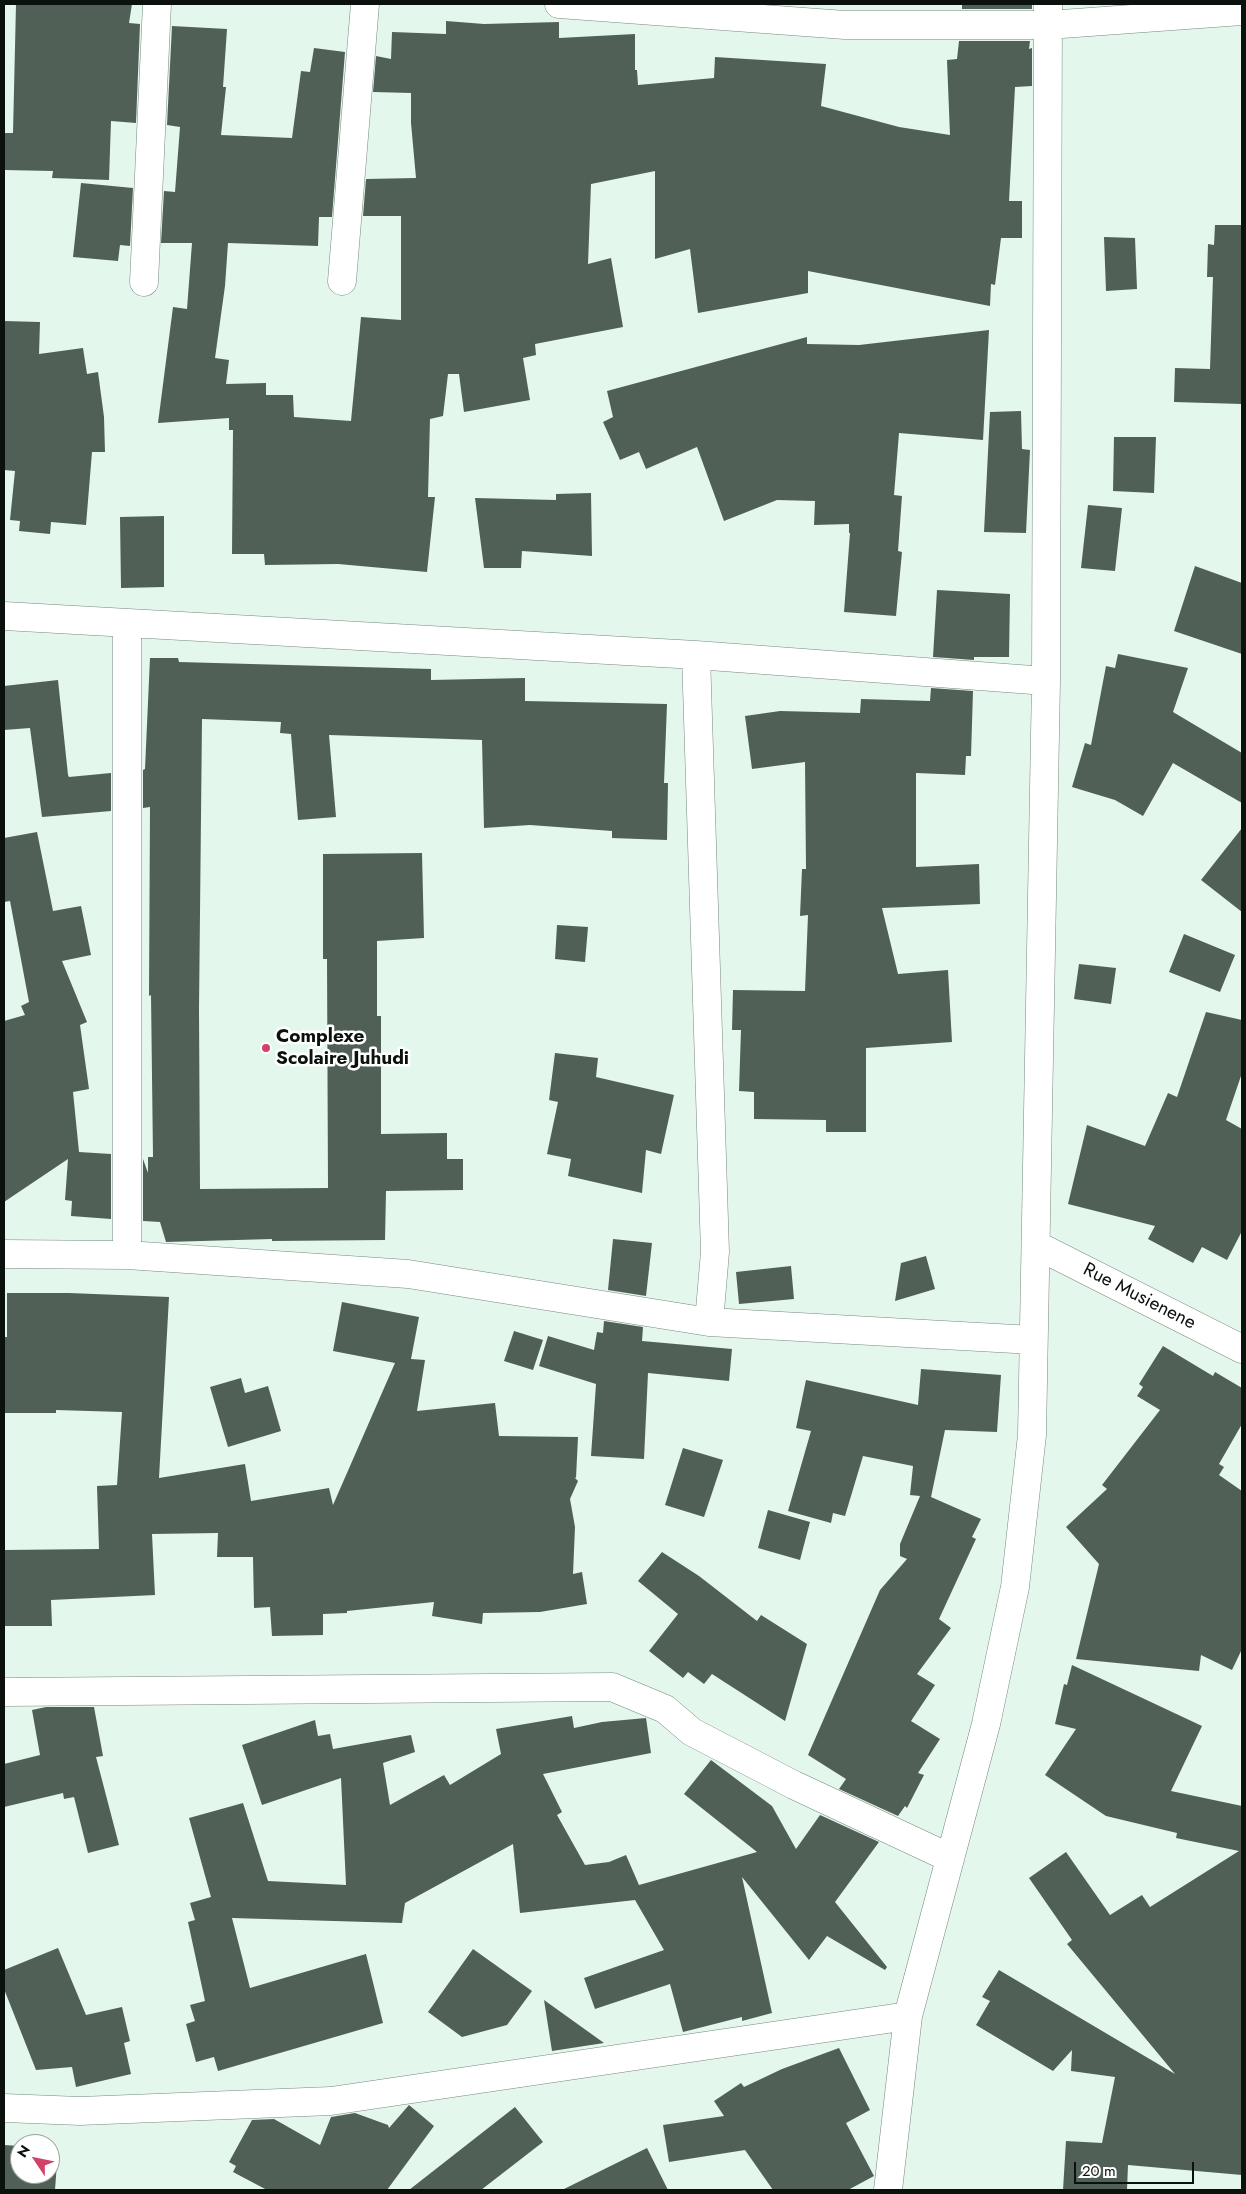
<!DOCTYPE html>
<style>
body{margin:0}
#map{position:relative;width:1246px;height:2194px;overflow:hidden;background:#e4f7ec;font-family:Jost,sans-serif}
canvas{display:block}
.frame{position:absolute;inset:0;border:5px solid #0b110d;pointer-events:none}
.north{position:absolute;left:10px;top:2134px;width:50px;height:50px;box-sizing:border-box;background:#fff;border:1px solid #9da09e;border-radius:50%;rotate:304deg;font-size:14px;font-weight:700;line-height:20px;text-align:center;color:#0b110d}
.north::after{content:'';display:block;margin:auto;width:18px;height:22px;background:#d14266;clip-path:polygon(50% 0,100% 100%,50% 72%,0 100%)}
.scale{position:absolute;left:1074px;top:2162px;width:120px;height:22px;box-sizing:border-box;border:2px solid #0b110d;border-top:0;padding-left:6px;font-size:15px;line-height:18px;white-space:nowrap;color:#0b110d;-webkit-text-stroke:4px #fff;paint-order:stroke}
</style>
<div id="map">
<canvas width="1246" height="2194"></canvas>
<div class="frame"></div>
<div class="north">N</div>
<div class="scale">20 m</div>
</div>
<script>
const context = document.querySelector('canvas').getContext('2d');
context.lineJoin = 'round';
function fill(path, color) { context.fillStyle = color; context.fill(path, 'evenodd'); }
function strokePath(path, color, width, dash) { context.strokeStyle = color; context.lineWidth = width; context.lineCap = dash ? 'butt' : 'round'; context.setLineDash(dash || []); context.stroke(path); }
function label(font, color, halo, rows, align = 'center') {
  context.font = font + ' Jost,sans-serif'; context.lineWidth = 5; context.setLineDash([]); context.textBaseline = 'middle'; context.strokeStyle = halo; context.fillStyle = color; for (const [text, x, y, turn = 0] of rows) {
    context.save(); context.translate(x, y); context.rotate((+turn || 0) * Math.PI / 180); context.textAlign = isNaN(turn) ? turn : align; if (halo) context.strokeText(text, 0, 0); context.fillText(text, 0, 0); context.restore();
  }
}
fill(new Path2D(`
 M16 4H132L129 23 140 24 136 123 111 121 109 180 52 178 53 171 4 170V133H13Z
 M962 4H1032V9H962Z
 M446 21 484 24 559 22V38L635 34V70H637L638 85 714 78 715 57 826 64 821 106 899 127 950 135 947 60 957 59 959 41H1030L1029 49 1032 48V86L1015 87 1009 201H1022V238H1001L995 285 991 284 990 306 808 271V293L698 313 690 249 655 259V171L591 184 588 264 611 258 623 327 535 344 536 355 523 358 530 400 464 412 459 374H448L443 416 430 419 428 497H435L427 572 338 564 265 565 264 554H232L233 430H229V418L158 423 173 307 187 309 192 243H161L164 191 175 192 180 127 167 125 172 26 227 29 223 87H226L221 135 292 138 301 71 310 72 314 48 345 52 332 217H319L318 246 228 243 225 286 215 358 229 360 226 384 266 383V395H293L294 417 351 421 361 317 401 320V216H363L366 179 416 178 411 123V93L373 92 376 56 391 59 392 32 446 34Z
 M81 183 133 188 130 246 120 245 118 261 73 257Z
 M1215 225H1242V404L1174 402 1175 368 1210 369 1213 277H1207L1208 244 1214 245Z
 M1104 237 1135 238 1137 289 1106 291Z
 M4 321 40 322 39 354 83 348 87 374 98 372 104 417 105 452H92L86 525 51 522 50 534 19 531 20 521 10 520 15 471 4 470Z
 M989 330 983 440 899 433 894 495 902 496 898 551 902 552 896 616 844 612 850 533H849V524L814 525 815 501 777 500 724 521 697 447 646 469 639 452 620 460 603 422 613 417 607 391 807 337V344L859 345Z
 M1021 411 1022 449 1030 450 1026 533 984 532 990 412Z
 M1114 437H1156L1154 493 1113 491Z
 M591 493 592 556 522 551 521 568H484L475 498 556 500V494Z
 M1088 505 1122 508 1115 571 1081 568Z
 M164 516V587L121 588 120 517Z
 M1195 566 1242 583V654L1174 631Z
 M937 590 1010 594 1009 657H974V660L933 657Z
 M1118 654 1188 668 1173 712 1242 753V803L1173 763 1143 816 1115 800 1072 787 1085 743 1091 745 1106 666 1115 668Z
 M150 658H178L179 662 431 669V680L525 678V701L667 704 664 783H668L667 840 612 838V831L530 825 484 828 482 740 329 735 336 817 298 820 291 734 280 733 281 722 202 719 199 1009 200 1189 328 1188 327 959H323V854L422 853 424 938 377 941V1016H381V1134L447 1133V1159H463V1190L386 1191 385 1240 272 1241V1239L166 1242 160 1222 143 1221V1159L148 1173V1157H153L151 995 149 996 150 807 143 808V770L145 769Z
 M58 680 68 775 69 777 111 773V811L42 817 30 728 4 730V686Z
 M931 688 973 691 971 756H966L965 775 916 773V867L979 864 980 904 882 908 898 974 948 970 952 1042 866 1048V1132H826V1120L754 1119V1092L739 1091 741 1030H732L733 990 805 991 808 915 800 916 802 869H806L805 762 752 769 745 716 780 711 860 713 861 699 930 701Z
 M1242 828V912L1201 880Z
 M37 832 53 911 81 906 91 955 62 961 87 1022 80 1025 89 1089 73 1092 79 1152 111 1154V1219L71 1216 72 1201 65 1200 68 1159 4 1202V1021L25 1015 21 1006 29 1002 10 901 4 902V838Z
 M557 925 588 927 585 962 555 959Z
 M1184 934 1235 955 1220 992 1169 972Z
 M1079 964 1116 968 1111 1004 1074 999Z
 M1206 1012 1242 1020V1073L1226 1120 1242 1129V1231L1227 1260 1202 1247 1193 1263 1148 1239 1155 1226 1068 1204 1087 1125 1145 1146 1168 1093 1177 1097Z
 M555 1053 598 1058 596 1077 674 1095 661 1154 646 1150 642 1193 568 1176 571 1159 547 1154 558 1102 549 1100Z
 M613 1239 652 1243 646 1296 608 1290Z
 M926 1256 935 1289 895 1301 901 1263Z
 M791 1266 794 1299 739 1304 736 1272Z
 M7 1293H69L169 1297 159 1478 245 1464 251 1501 329 1488 333 1505 395 1363 333 1351 342 1302 419 1317 411 1359 425 1360 417 1411 495 1403 499 1436 578 1437 576 1478 574 1477 578 1481 570 1499 575 1527 573 1574 582 1572 587 1604 540 1612 483 1613 482 1624 432 1616 434 1602 347 1611V1613L323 1614V1635L272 1636 270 1607 254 1608 253 1557H217L218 1533 152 1534 155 1595 51 1600 52 1626H4V1550L99 1549 97 1486 117 1485 122 1412 56 1410V1413H4V1337H7Z
 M604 1321 643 1327 642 1341 732 1349 729 1381 648 1373 644 1459 591 1456 596 1384 539 1366 548 1336 594 1350 597 1332 603 1333Z
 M514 1331 543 1340 533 1370 504 1361Z
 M1163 1346 1213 1376 1215 1372 1242 1388V1424L1219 1464 1224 1467 1219 1475 1242 1491V1649L1232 1670 1201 1655 1199 1671 1076 1659 1099 1564 1066 1527 1107 1489 1102 1485 1160 1410 1137 1396 1143 1387 1139 1384Z
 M921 1369 1001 1375 997 1432 945 1430 931 1497 981 1519 972 1537 976 1539 939 1619 951 1628 917 1674 935 1685 911 1721 940 1739 918 1773 924 1775 907 1808 905 1806 898 1816 839 1789 846 1779 808 1755 880 1590 907 1559 900 1556V1544L920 1496 910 1495 913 1466 863 1456 845 1516 833 1513 831 1523 788 1511 811 1431 796 1428 806 1380 918 1405Z
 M241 1378 245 1393 268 1386 281 1431 228 1447 210 1387Z
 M683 1448 723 1460 704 1517 665 1505Z
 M768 1510 810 1522 800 1560 758 1548Z
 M662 1552 699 1576 757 1621 761 1615 807 1644 785 1721 712 1674 704 1684 688 1672 683 1678 649 1651 678 1614 638 1581Z
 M1072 1665 1202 1726 1171 1791 1242 1806V2175L1128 2165 1127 2190H1063L1066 2141 1102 2143 1115 2077 1071 2071 1072 2050 1053 2071 976 2025 990 2001 982 1997 999 1970 1175 2074 1067 1944 1072 1940 1029 1878 1066 1852 1110 1915 1142 1895 1150 1907 1239 1851 1176 1838 1177 1833 1106 1816 1045 1775 1076 1729 1055 1724 1064 1684 1067 1685Z
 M46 1707H94L103 1756 96 1757 119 1845 88 1853 74 1797 64 1799 63 1793 4 1807V1764L40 1755 32 1710Z
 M572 1716 574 1728 602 1722 646 1718 651 1753 543 1774 562 1812 557 1815 585 1865 609 1862 626 1855 639 1885 757 1852 684 1794 711 1760 772 1806 796 1849 820 1815 879 1842 835 1902 887 1967 885 1970 827 1936 809 1960 742 1877 772 2013 742 2021V2017L683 2032 670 1984 595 2009 584 1978 664 1950 635 1900 520 1913 513 1844 405 1903 402 1923 232 1918 250 1988 366 1954 383 2023 218 2071 214 2057 196 2062 186 2024 195 2021 190 2005 205 2001 188 1922 195 1920 190 1903 211 1897 189 1818 243 1803 268 1881 346 1885 341 1778 262 1805 242 1745 315 1720 318 1736 330 1734 333 1749 411 1735 415 1752 383 1763 390 1805 444 1775 450 1785 501 1754 496 1729Z
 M58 1948 86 2015 122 2007 130 2041 124 2043 131 2074 76 2087 72 2067 36 2070 4 1989V1970Z
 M473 1949 532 1991 507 2025 462 2037 428 2012Z
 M544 2000 604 2043 552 2051Z
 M839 2048 870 2110 846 2123 874 2176 848 2190H773L745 2150 669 2162 663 2125 724 2116 714 2101 741 2083 744 2087 782 2069Z
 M409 2105 434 2126 387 2190H267L233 2172 236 2166 229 2162 252 2120 274 2119 320 2145 331 2117 355 2113 388 2125 389 2128Z
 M515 2107 543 2142 481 2190H409Z
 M4 2145 20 2146V2174H50V2148L58 2149 55 2190H4Z
 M647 2148 668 2190H562Z`), '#506057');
const minor = new Path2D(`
 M559 4 845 25H1048L1242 11
 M342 281 365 4
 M144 282 157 4
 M4 616 696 655 1046 681
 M696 655 715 1252 709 1322
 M1036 1245 1242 1349
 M4 1254 127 1255 408 1274 709 1322 1033 1340
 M127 1255V623
 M4 1692 612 1687 665 1709 692 1732 794 1785 950 1858
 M4 2108 80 2111 331 2101 908 2016
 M888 2190 908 2016 986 1724 1015 1587 1032 1435 1046 681 1048 4`);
strokePath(minor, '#77897e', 29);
strokePath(minor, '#fff', 28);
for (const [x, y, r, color] of [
 [266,1048,5,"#d14266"]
]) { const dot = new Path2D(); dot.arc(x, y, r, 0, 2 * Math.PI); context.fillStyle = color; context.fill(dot); strokePath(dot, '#fff', 2); }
label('bold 19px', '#0b110d', '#fff', [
 ["Complexe",276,1037],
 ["Scolaire Juhudi",276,1059]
], 'left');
label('19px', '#0b110d', '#fff', [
 ["Rue Musienene",1139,1297,27]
]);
</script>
